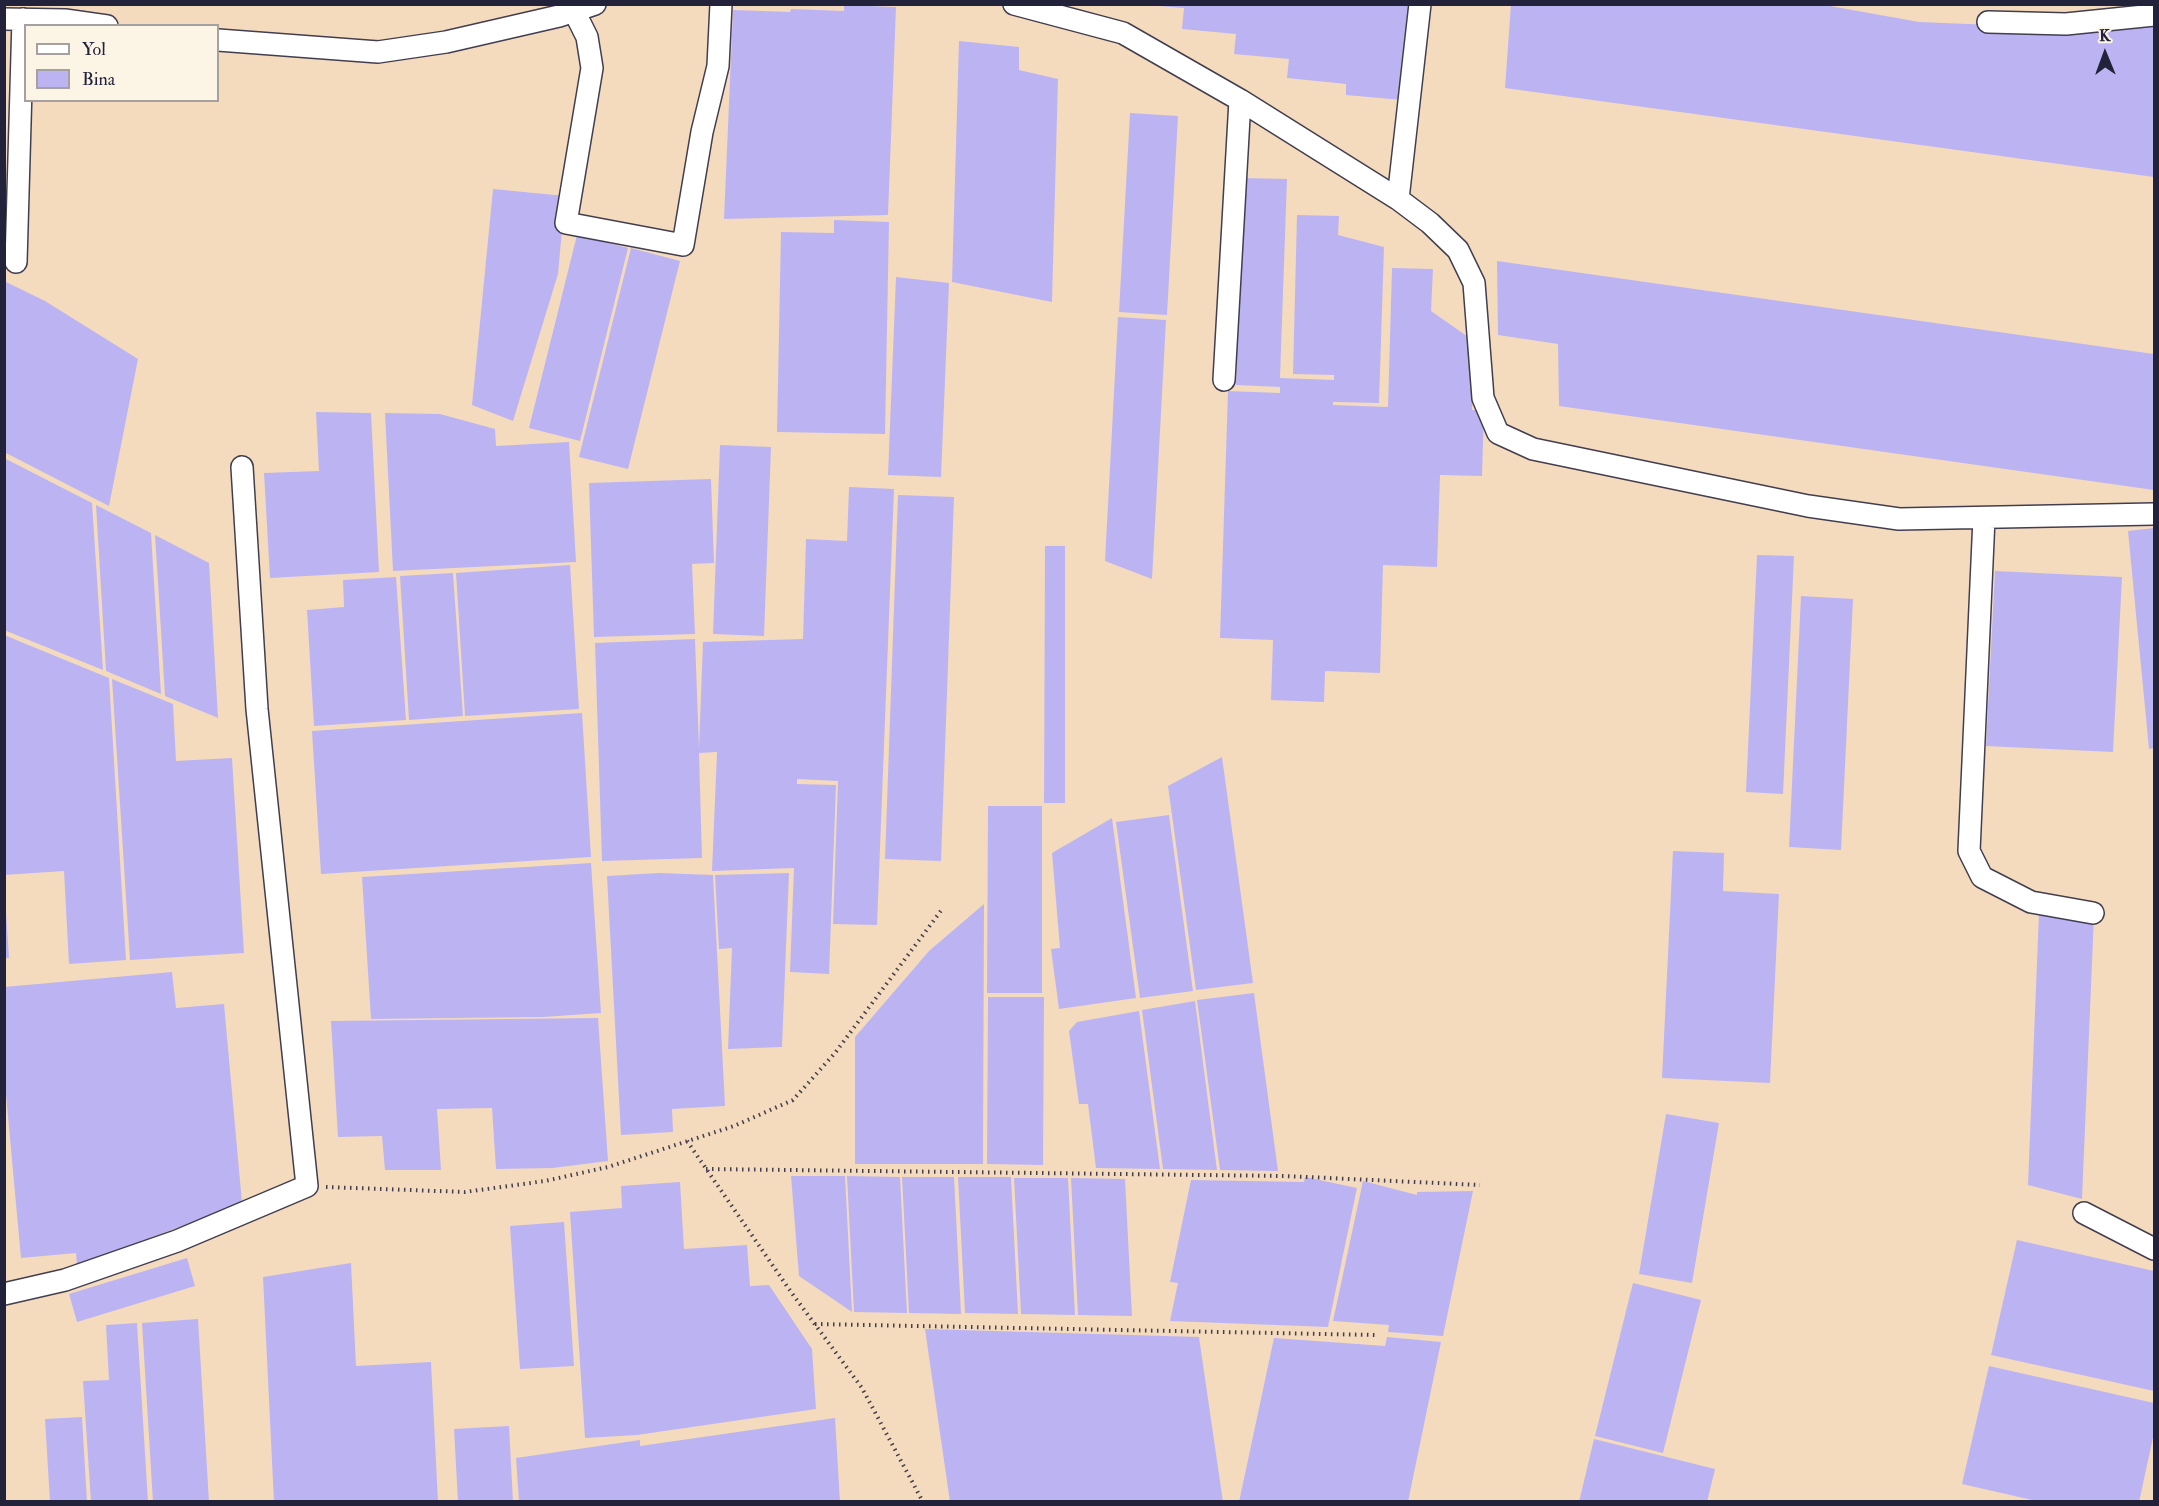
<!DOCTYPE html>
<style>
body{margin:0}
#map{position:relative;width:2159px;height:1506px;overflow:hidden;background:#f4dbbe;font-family:"IM FELL Double Pica",serif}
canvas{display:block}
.frame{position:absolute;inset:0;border:6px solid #22223b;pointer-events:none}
.legend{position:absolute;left:24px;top:24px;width:195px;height:78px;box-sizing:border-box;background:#fcf5e5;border:2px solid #a5a1a1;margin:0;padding:8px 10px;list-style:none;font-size:18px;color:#22223b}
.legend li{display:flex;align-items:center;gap:12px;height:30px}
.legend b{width:30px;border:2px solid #a5a1a1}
.north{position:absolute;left:2075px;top:24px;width:60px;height:60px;-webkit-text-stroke:4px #fcf5e5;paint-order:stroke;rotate:359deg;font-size:16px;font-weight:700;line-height:24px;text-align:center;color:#22223b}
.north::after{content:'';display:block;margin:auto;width:21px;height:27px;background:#22223b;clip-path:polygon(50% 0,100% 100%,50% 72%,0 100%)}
</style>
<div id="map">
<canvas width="2159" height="1506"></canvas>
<div class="frame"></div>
<ul class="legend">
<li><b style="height:8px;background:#fff"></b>Yol</li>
<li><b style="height:16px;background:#bcb4f2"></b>Bina</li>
</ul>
<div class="north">K</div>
</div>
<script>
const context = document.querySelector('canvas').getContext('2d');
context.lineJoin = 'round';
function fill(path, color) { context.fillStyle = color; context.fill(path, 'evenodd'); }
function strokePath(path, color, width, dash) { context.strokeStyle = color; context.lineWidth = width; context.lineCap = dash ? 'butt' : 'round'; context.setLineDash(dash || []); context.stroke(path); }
fill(new Path2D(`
 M1159 4H1410L1402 100 1346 95V84L1287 78 1289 59 1234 54 1236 34 1182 29 1184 8 1159 6Z
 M1511 4H1819L1919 22 2068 28 2154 22V177L1505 88Z
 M844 5 896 7 888 215 724 219 733 10 790 12 791 9 844 11Z
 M959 41 1019 47V70L1058 79 1052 302 952 282Z
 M1130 113 1178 116 1167 315 1119 312Z
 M1242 178 1287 179 1280 378 1334 380V375L1293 374 1297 215 1339 216 1338 235 1384 247 1379 403 1333 402V405L1388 407 1392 268 1433 269 1431 311 1474 341 1472 410H1484L1482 476 1440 475 1437 567 1383 565 1380 673 1325 671 1324 702 1271 700 1273 640 1220 638 1228 391 1280 393V387L1236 385Z
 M493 189 565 196 558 274 513 421 472 405Z
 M834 220 889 222 885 434 777 432 781 232 834 233Z
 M577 235 628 248 580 441 529 428Z
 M631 248 680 261 628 469 579 457Z
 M1497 261 2154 354V490L1559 406 1558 344 1498 335Z
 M896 277 949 283 941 477 888 475Z
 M4 281 45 301 138 359 109 506 4 452Z
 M1118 317 1166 320 1152 579 1105 561Z
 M316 412 371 413 379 572 270 578 264 473 319 471Z
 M385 413 440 414 495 429 496 446 569 442 576 562 393 571Z
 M720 445 771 447 764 636 713 634Z
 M4 458 92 503 103 670 4 630Z
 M711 479 714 563 692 564 695 634 594 637 589 483Z
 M849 487 894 489 877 925 833 924 838 781 797 779V784L836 785 829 974 790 972 794 868 712 871 717 752 699 753 702 858 602 861 595 643 695 639 699 748 703 642 803 639 806 539 847 541Z
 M898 495 954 497 941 861 885 859Z
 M96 505 151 533 161 694 106 671Z
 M2154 528V748L2149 749 2128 531Z
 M155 535 209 563 218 718 165 696Z
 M1045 546H1065V803H1044Z
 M1757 555 1794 556 1783 794 1746 792Z
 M570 565 579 709 465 716 456 573Z
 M1995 571 2122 577 2113 752 1986 746Z
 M453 573 463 716 409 720 400 576Z
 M396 577 406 720 314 726 307 610 344 607 343 580Z
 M1801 596 1853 599 1841 850 1789 847Z
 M4 635 109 678 126 960 69 964 64 871 4 875Z
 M112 679 173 704 176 761 232 758 244 953 130 960Z
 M582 713 591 857 321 874 312 731Z
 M1222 757 1253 983 1196 990 1168 786Z
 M988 806H1042V993H987Z
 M1169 815 1193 991 1140 998 1116 822Z
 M1112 818 1136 998 1059 1009 1051 949 1060 948 1052 853Z
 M1673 851 1724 853 1723 891 1779 894 1770 1083 1662 1078Z
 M591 863 601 1013 543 1017 371 1019 362 877Z
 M659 873 713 875 725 1106 672 1109 673 1132 621 1135 607 876Z
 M789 873 782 1047 728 1049 732 948 719 949 715 875Z
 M984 904 983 1164H855V1037L929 951Z
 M4 912H6L9 958H4Z
 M2039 913 2094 915 2082 1199 2028 1185Z
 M172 972 176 1008 224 1004 242 1203 77 1266 76 1253 21 1258 4 1073V987Z
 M1254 993 1278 1171 1220 1170 1197 1000Z
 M988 997H1044L1043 1165 987 1164Z
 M1195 1001 1217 1170 1163 1169 1142 1010Z
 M1139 1011 1160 1169 1096 1168 1088 1104H1079L1069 1031 1077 1022Z
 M598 1018 608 1161 553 1168 496 1169 492 1108 437 1109 441 1170H385L382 1136 338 1137 331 1021Z
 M1666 1114 1719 1123 1692 1283 1639 1274Z
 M791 1176H845L852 1312 799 1276Z
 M847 1176 900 1177 907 1313 854 1312Z
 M902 1177H954L961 1314 909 1313Z
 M958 1177H1011L1018 1314 965 1313Z
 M1305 1177 1357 1188 1328 1327 1170 1321 1178 1283 1170 1282 1191 1180 1304 1182Z
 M1014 1178H1068L1075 1315 1021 1314Z
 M1071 1178 1125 1179 1132 1316 1078 1315Z
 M1363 1181 1417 1195V1192L1473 1191 1443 1336 1388 1332 1389 1325 1333 1321Z
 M680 1182 684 1249 747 1245 750 1286 769 1285 812 1349 816 1409 637 1435 585 1438 570 1212 622 1208 621 1186Z
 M564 1222 574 1366 520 1369 510 1226Z
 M2017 1240 2154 1271V1391L1991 1355Z
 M187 1258 195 1286 77 1322 69 1294Z
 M351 1263 356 1366 431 1362 438 1502H274L263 1277Z
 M1633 1283 1701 1300 1663 1453 1595 1436Z
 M198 1319 209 1502H153L142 1323Z
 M137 1323 148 1502H91L83 1381 109 1380 106 1325Z
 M925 1329 1199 1337 1223 1502H950Z
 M1387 1337 1441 1342 1408 1502H1239L1274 1338 1385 1346Z
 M1989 1366 2154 1403V1433L2139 1502H2041L1962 1484Z
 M82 1417 87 1502H50L45 1419Z
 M835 1418 840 1502H519L516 1458 640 1440V1446Z
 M509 1426 513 1502H458L454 1429Z
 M1594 1439 1715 1469 1707 1502H1579Z`), '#bcb4f2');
const minor = new Path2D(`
 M1014 4 1123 33 1240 100 1398 199 1430 223 1458 250 1474 283 1483 398 1498 433 1533 449 1808 506 1899 519 2154 514
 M574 11 587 37 592 68 566 223 683 245 702 132 718 66 721 4
 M4 19 65 20 107 26
 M1988 22 2066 24 2154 15
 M218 40 378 52 446 42 559 16 595 4
 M1398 199 1420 4
 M16 262 23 19
 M1224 380 1240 100
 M1984 518 1969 851 1982 877 2031 902 2093 913
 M2084 1213 2154 1249
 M4 1294 65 1280 177 1241 307 1186 257 709 242 467`);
strokePath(minor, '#423e4f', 24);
strokePath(new Path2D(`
 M687 1141 791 1292 862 1388 923 1502
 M706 1169 1285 1176 1480 1185
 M326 1187 465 1192 545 1181 608 1167 734 1126 793 1100 835 1053 943 908
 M815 1324 1375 1335`), '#423e4f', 4, [1.5, 4.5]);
strokePath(minor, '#fff', 21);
</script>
